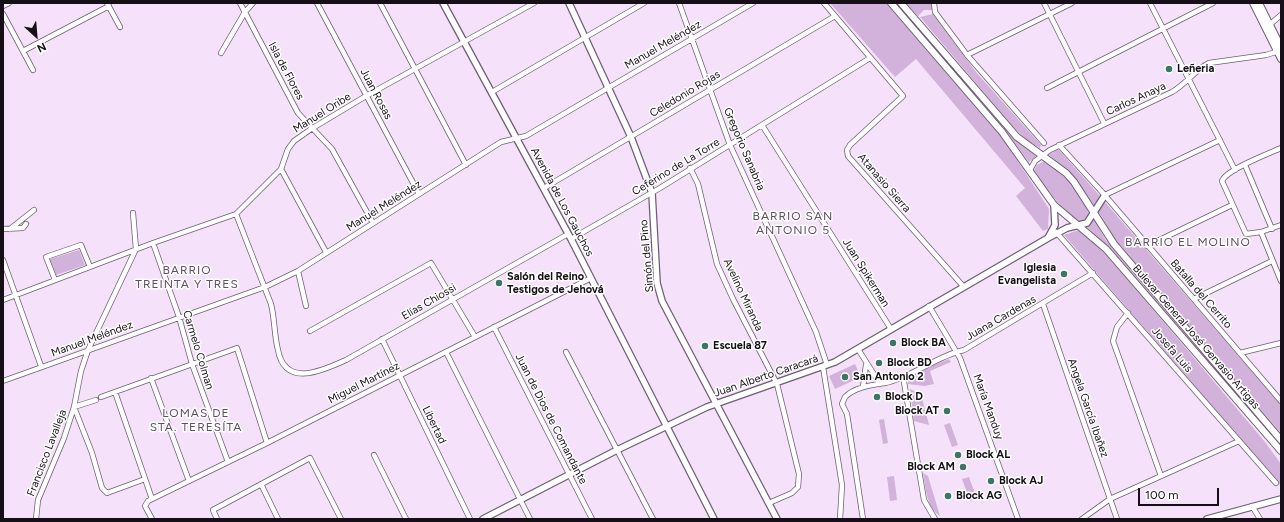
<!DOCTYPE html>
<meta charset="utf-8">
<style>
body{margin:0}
#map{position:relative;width:1284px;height:522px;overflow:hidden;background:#f5e2fa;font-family:Figtree,sans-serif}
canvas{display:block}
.frame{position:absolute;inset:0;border:4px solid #160f17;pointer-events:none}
.north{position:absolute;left:16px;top:16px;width:40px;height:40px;-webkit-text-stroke:3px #fff;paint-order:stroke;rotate:154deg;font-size:11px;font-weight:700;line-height:16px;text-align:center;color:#160f17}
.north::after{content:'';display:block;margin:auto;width:14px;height:18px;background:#160f17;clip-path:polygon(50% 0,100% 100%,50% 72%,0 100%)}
.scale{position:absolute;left:1138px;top:488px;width:81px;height:18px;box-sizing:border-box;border:2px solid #160f17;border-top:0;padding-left:5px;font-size:12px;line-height:14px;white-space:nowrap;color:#160f17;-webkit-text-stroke:3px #fff;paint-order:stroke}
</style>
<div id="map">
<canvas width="1284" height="522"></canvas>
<div class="frame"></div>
<div class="north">N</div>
<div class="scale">100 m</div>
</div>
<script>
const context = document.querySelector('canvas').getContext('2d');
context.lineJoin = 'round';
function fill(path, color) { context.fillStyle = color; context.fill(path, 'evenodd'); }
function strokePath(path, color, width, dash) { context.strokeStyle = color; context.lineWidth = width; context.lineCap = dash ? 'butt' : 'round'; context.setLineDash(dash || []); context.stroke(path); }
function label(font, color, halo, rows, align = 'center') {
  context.font = font + ' Figtree,sans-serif'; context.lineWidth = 3; context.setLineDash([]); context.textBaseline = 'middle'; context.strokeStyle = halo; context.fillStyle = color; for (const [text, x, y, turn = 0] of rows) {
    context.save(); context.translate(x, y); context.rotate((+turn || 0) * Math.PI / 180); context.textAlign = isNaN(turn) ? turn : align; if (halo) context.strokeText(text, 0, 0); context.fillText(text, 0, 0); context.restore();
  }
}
fill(new Path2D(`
 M830 3H886L1000 134 1049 209 1048 229 1043 231 1016 196 1025 188 916 59 895 77Z
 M896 3H898L1016 140 1036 156 1029 162 1005 130Z
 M905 3H932V10H924L918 16Z
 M933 14 976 72 1041 145 1040 148 1028 141 1013 127 920 17Z
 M1057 150H1059L1100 196 1094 205 1070 172 1049 155Z
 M1044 161C1062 171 1082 195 1089 214L1083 220 1078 221C1059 206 1047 190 1034 170L1037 165Z
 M1105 202 1281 405V433L1118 245 1098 211 1102 203Z
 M1094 219 1105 239 1120 257 1281 443V447L1176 324 1102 241 1086 226Z
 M1079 230 1107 255 1265 442 1281 464V493L1280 492 1281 486 1064 235Z
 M79 250 85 265 56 275 50 259Z
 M949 359 951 362 930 371 934 384 924 386 908 384V377L911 374Z
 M855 364 861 377 835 389 829 376Z
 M910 389 921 394 929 425 914 421Z
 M884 419 888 443 883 444 879 420Z
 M950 423 958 445 952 447 944 425Z
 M923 473 928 476 940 516C926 507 926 488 923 473Z
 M894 476 897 500 890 501 887 477Z
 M969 477 977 499 970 501 962 479Z`), '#d2b1db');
const minor = new Path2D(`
 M107 3 120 27
 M240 3 298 113 332 149 373 223
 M317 3 419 194
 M380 3 466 165
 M679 3 730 145 816 332 827 365
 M824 3 903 96 850 145 847 150 848 156 963 286
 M934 3 935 12 967 55 1044 143
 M1044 3 1104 123
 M1150 3 1235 170
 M3 6 9 3
 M3 14 33 70
 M1267 27 1281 15
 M23 51 109 6
 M221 53 245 12 253 3
 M967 55 1072 3
 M1047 88 1213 3
 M492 92 644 3
 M762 125 891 329
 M1059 145 1102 192 1281 401
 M1281 148C1268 154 1227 169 1222 181L1246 234 1261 232 1281 225
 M1245 165 1272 229
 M690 168 698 184 717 264 733 299 777 384 799 474 798 487 792 493 769 503
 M281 169 326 252
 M1030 170 1035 161 1050 150 1172 92C1186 84 1195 70 1209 63L1266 55 1279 51
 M544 188 835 16
 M1105 195 1220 140
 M236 214 271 304C275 320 274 335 278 350 285 388 322 371 346 360L568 234
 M3 229 23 228 26 224
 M10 229 34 210
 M1056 232 1276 483
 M1261 232 1281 281
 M571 239 660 188 870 58
 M153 243 179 317 192 364 228 462
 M1147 246 1232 205
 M3 260 41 366
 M298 271 306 306
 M55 280 46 257 81 245 90 267
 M1194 299 1272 261
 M3 300 153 243 236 214 281 169 288 149 294 141 311 129 366 96 534 3
 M1043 304 1117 519
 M929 306 960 358 1018 519
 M1128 313 1117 327 1113 341 1161 476
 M494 327 592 519
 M310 331 431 263 475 337
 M382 339 470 519
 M858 349 880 384
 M446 352 530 519
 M566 352 653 519
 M1240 353 1281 343
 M823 367 842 485 840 519
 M903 376 924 500 935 519
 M151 378 189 481
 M3 381 265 287 298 271 501 142 526 136 753 3
 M863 387 866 365
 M115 392 152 499
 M101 397 237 348 267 443
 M96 400 74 407 92 453 102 488 107 493 145 479
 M374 455 406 519
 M261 484 278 519
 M1252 506 1260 519
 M36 519 38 500 64 438 74 407 81 371 88 350 136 249 133 213
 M152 519 145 506 148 501 152 499 267 443 591 278
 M217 519 213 510 310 458 341 519
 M863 519 847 414 842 404 845 397C855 387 872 385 885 383 911 378 936 356 964 350L1093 273
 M1082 519 1110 499 1239 441`);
const tertiary = new Path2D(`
 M443 3 571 239 714 519
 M569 3 631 137 652 193 657 283 662 301 777 519
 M1049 236 1055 225 1054 205
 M483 519 617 450 707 407 835 362 1048 238 1067 228 1087 223 1105 195
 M1207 519 1281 499`);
const secondary = new Path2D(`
 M891 3 1002 132 1054 205 1106 249 1281 451
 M901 3 1017 137 1066 173 1074 182 1114 244 1281 440
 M1253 3 1281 59
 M1259 3 1281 47`);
strokePath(minor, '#6e5e73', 6);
strokePath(tertiary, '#6e5e73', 8);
strokePath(secondary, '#6e5e73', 8);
strokePath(minor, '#fff', 4.5);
strokePath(tertiary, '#fff', 5.5);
strokePath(secondary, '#fff', 6);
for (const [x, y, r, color] of [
 [1169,69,4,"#3b7763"],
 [1064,274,4,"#3b7763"],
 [499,283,4,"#3b7763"],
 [893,343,4,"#3b7763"],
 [705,346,4,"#3b7763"],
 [879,363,4,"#3b7763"],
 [845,377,4,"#3b7763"],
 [877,397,4,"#3b7763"],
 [947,411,4,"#3b7763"],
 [958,455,4,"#3b7763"],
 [963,467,4,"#3b7763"],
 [991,481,4,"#3b7763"],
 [948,496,4,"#3b7763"]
]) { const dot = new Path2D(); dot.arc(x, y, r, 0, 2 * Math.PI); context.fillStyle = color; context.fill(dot); strokePath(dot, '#fff', 1.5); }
label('11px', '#160f17', '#fff', [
 ["Manuel Meléndez",663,45,-30],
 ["Isla de Flores",286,71,62],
 ["Juan Rosas",376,94,62],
 ["Celedonio Rojas",685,94,-31],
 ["Carlos Anaya",1136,99,-25],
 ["Manuel Oribe",322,113,-32],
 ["Gregorio Sanabria",744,149,67],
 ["Ceferino de La Torre",676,167,-31],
 ["Atanasio Sierra",884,183,49],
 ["Avenida de Los Gauchos",562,202,62],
 ["Manuel Meléndez",384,206,-32],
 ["Simón del Pino",647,256,-95],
 ["Juan Spikerman",866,273,58],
 ["Batalla del Cerrito",1201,294,49],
 ["Avelino Miranda",743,295,65],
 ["Elías Chiossi",429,302,-30],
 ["Juana Cardenas",1001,318,-30],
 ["Bulevar General José Gervasio Artigas",1196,337,49],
 ["Manuel Meléndez",92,339,-20],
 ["Carmelo Colman",198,350,73],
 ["Josefa Luis",1172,350,49],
 ["Juan Alberto Caracará",766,376,-19],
 ["Miguel Martínez",364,383,-27],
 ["María Manduy",988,407,70],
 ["Angela García Ibañez",1088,408,71],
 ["Juan de Dios de Comandante",551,419,63],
 ["Libertad",434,425,64],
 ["Francisco Lavalleja",47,453,-69]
]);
label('bold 11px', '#160f17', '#fff', [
 ["Leñeria",1177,69],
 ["Iglesia",1056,268,"right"],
 ["Evangelista",1056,281,"right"],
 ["Salón del Reino",507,277],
 ["Testigos de Jehová",507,290],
 ["Block BA",901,343],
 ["Escuela 87",713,346],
 ["Block BD",887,363],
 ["San Antonio 2",853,377],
 ["Block D",885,397],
 ["Block AT",939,411,"right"],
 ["Block AL",966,455],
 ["Block AM",955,467,"right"],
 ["Block AJ",999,481],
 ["Block AG",956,496]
], 'left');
context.letterSpacing = '1px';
label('12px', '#5f4f63', '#fff', [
 ["BARRIO SAN",793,216],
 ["ANTONIO 5",793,230],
 ["BARRIO EL MOLINO",1188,242],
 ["BARRIO",187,270],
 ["TREINTA Y TRES",187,284],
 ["LOMAS DE",196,413],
 ["STA. TERESÍTA",196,427]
]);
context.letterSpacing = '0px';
</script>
